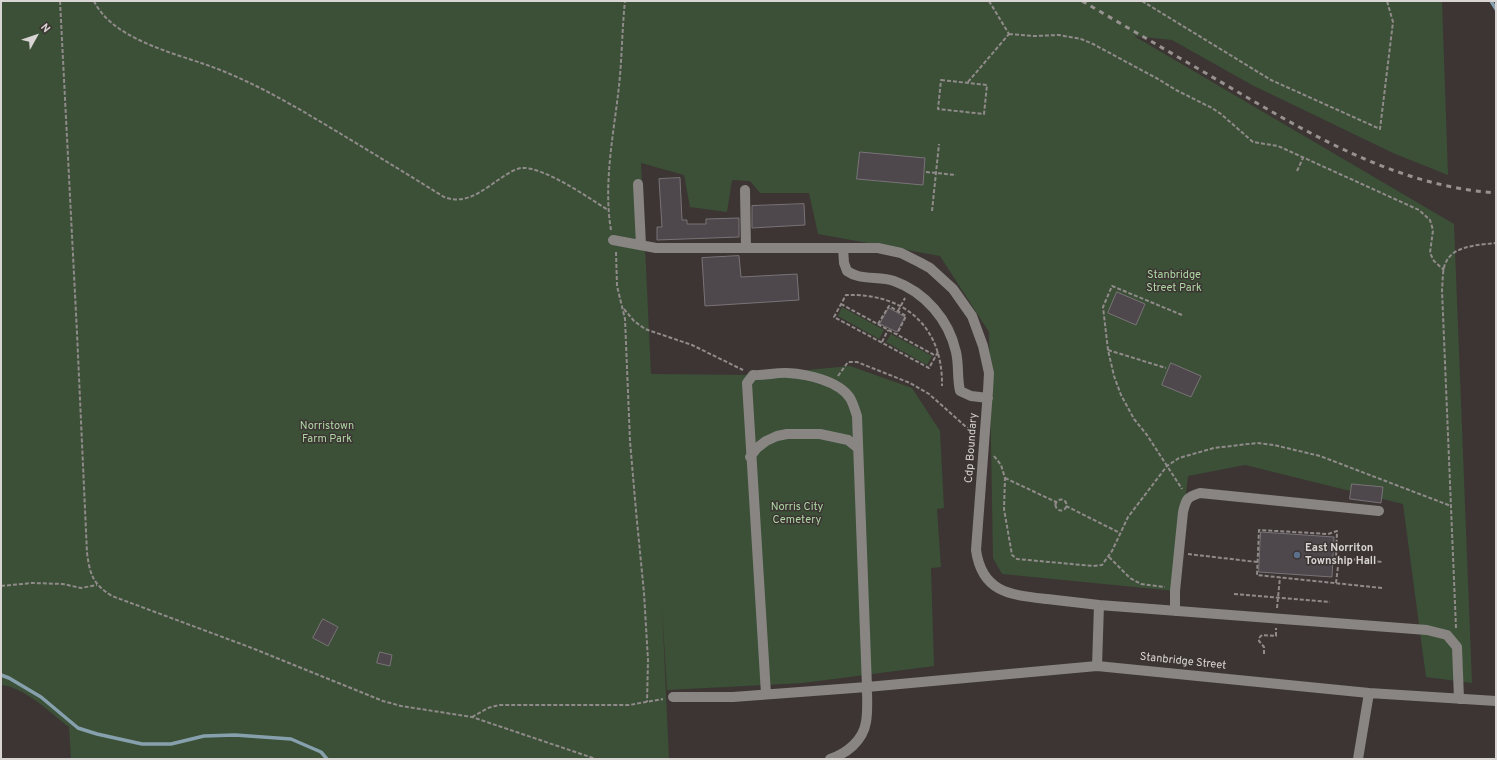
<!DOCTYPE html>
<style>
body{margin:0}
#map{position:relative;width:1497px;height:760px;overflow:hidden;background:#3c3533;font-family:Overpass,sans-serif}
canvas{display:block}
.frame{position:absolute;inset:0;border:2px solid #d9d5d4;pointer-events:none}
.north{position:absolute;left:16px;top:16px;width:40px;height:40px;-webkit-text-stroke:3px #3c3533;paint-order:stroke;rotate:50deg;font-size:11px;font-weight:700;line-height:16px;text-align:center;color:#d9d5d4}
.north::after{content:'';display:block;margin:auto;width:14px;height:18px;background:#d9d5d4;clip-path:polygon(50% 0,100% 100%,50% 72%,0 100%)}
</style>
<div id="map">
<canvas width="1497" height="760"></canvas>
<div class="frame"></div>
<div class="north">N</div>
</div>
<script>
const context = document.querySelector('canvas').getContext('2d');
context.lineJoin = 'round';
function fill(path, color) { context.fillStyle = color; context.fill(path, 'evenodd'); }
function strokePath(path, color, width, dash) { context.strokeStyle = color; context.lineWidth = width; context.lineCap = dash ? 'butt' : 'round'; context.setLineDash(dash || []); context.stroke(path); }
function label(font, color, halo, rows, align = 'center') {
  context.font = font + ' Overpass,sans-serif'; context.lineWidth = 3; context.setLineDash([]); context.textBaseline = 'middle'; context.strokeStyle = halo; context.fillStyle = color; for (const [text, x, y, turn = 0] of rows) {
    context.save(); context.translate(x, y); context.rotate((+turn || 0) * Math.PI / 180); context.textAlign = isNaN(turn) ? turn : align; if (halo) context.strokeText(text, 0, 0); context.fillText(text, 0, 0); context.restore();
  }
}
fill(new Path2D(`
 M1 1H1442L1448 175 1393 153 1252 85 1172 40 1134 36 1454 224 1472 683 1426 677 1403 504 1245 465 1188 476 1175 591 1002 574 993 558 989 332 940 256 818 234 809 193H760L750 181 732 180 727 212 690 207 684 175 641 163 651 374 753 375 850 366 912 388 940 431 944 508 937 509 941 567 931 568 934 666 803 683 667 690 662 608 669 759H71L69 727C52 714 23 686 1 685Z
 M842 307 884 330 879 339 838 316Z
 M891 334 932 356 927 365 886 342Z`), '#3b5037');
strokePath(new Path2D(`
 M1491 1 1496 9
 M1 675 9 678 41 697 78 728 97 734 142 744H171L204 736 235 735 291 739 321 752 327 759`), '#86a0ad', 3.5);
const building = new Path2D(`
 M860 152 925 158 923 185 857 179Z
 M680 178 682 220H687V224H706V219L739 218V237L657 240V227H662L659 179Z
 M804 204 805 225 752 228V206Z
 M739 256 741 277 797 274 799 300 705 306 702 258Z
 M1117 292 1145 304 1136 325 1108 313Z
 M889 308 905 317 897 332 880 324Z
 M1171 363 1201 376 1191 397 1162 385Z
 M1352 484 1383 487 1381 503 1350 499Z
 M1261 532 1334 537 1332 577 1259 572Z
 M323 619 338 627 328 646 313 638Z
 M380 652 392 655 390 666 377 663Z`);
fill(building, '#4e484c');
strokePath(building, '#797377', 1);
strokePath(new Path2D(`
 M60 1 77 333 87 553C90 575 93 584 112 596L252 648 383 701 401 706 472 717 596 759
 M94 1C111 37 169 52 204 64 254 81 301 110 346 137 379 157 412 177 444 197 468 206 485 188 504 176 509 173 515 169 521 168 543 166 589 198 608 210
 M989 1 1009 34
 M1142 1 1271 80 1380 129 1393 22 1387 1
 M1009 34 1034 36 1059 35 1081 39 1093 44 1158 79 1176 90 1212 108 1221 114 1253 142 1278 146 1419 210 1430 220 1433 230 1430 253 1434 261 1444 270
 M941 80 987 85 984 114 938 109Z
 M968 82 1009 34
 M1297 171 1303 158
 M926 172 956 175
 M932 211 939 144
 M611 230C603 184 614 132 619 86 622 58 622 29 625 1
 M616 252 617 286 625 319 630 441 636 511 644 593 648 660 647 702
 M841 304 936 356
 M624 309 634 321 645 329 692 345 743 370
 M898 311 905 298
 M1182 315 1112 286 1103 307 1108 350 1114 376 1121 395 1134 419 1147 435 1182 489
 M878 324 889 306 906 316 897 334
 M882 342 888 330
 M1108 350 1166 368
 M938 352 929 368 834 317 846 295C905 293 943 327 942 386
 M838 376 848 362H857L910 383 929 394 974 434
 M994 456 1001 465 1005 478 1004 509 1012 555 1017 559 1093 566 1102 565 1112 551 1128 517 1167 466 1179 458 1214 448 1257 443 1274 445 1320 456 1451 506
 M1005 478 1056 502
 M1055.5 505a5.5 5.5 0 1 1 11 0a5.5 5.5 0 1 1-11 0Z
 M1066 506 1120 533
 M1188 554 1257 562
 M1109 557 1130 578 1141 584 1165 587
 M1336 583 1339 558
 M1 586 32 583 63 584 81 588 97 585
 M1382 588 1257 575 1259 530 1328 534 1337 531 1336 558 1383 562
 M1234 594 1330 602
 M1277 608 1280 577
 M1456 628 1442 290C1443 282 1442 269 1446 262 1454 245 1480 245 1496 243
 M1264 654V647L1259 641V638L1262 635 1276 636V628
 M472 717 488 708 499 705H629L663 699`), '#908b8a', 2, [4, 2]);
strokePath(new Path2D(`
 M638 184 641 245
 M745 190 746 248
 M613 240 656 248H878L901 253 919 262 930 268 953 289 972 316 983 346 989 373 988 391 976 550C982 593 1011 595 1047 599 1064 601 1082 603 1099 605L1097 666
 M843 248 844 263 847 271C850 273 854 275 858 276 869 279 883 277 894 281 925 292 949 320 956 352 959 364 957 378 960 391L971 396 988 398
 M750 457 757 448 766 441 777 436 787 434H820L848 440 858 448
 M1099 605 1427 630 1447 635 1457 647 1459 699
 M1175 611V591L1183 512C1186 499 1187 497 1200 493L1379 511
 M766 694 747 383 753 375C765 376 776 372 788 373 807 374 839 381 850 398 853 403 855 410 857 416L867 687C867 699 868 711 866 722 863 741 846 754 830 759
 M673 697H733L867 687 1097 666 1369 693 1496 701
 M1358 759 1369 693`), '#888583', 10);
strokePath(new Path2D(`
 M1082 1C1130 29 1178 57 1226 85 1309 134 1397 186 1496 193`), '#979190', 3, [5, 5]);
for (const [x, y, r, color] of [
 [1297,555,4,"#5c6f8a"]
]) { const dot = new Path2D(); dot.arc(x, y, r, 0, 2 * Math.PI); context.fillStyle = color; context.fill(dot); strokePath(dot, '#3c3533', 1.5); }
label('11px', '#add6a3', '#3c3533', [
 ["Stanbridge",1174,276],
 ["Street Park",1174,289],
 ["Norristown",327,427],
 ["Farm Park",327,440],
 ["Norris City",797,508],
 ["Cemetery",797,521]
]);
label('11px', '#d9d5d4', '#3c3533', [
 ["Cdp Boundary",972,448,-86],
 ["Stanbridge Street",1183,662,6]
]);
label('bold 11px', '#d9d5d4', '#3c3533', [
 ["East Norriton",1305,549],
 ["Township Hall",1305,562]
], 'left');
</script>
